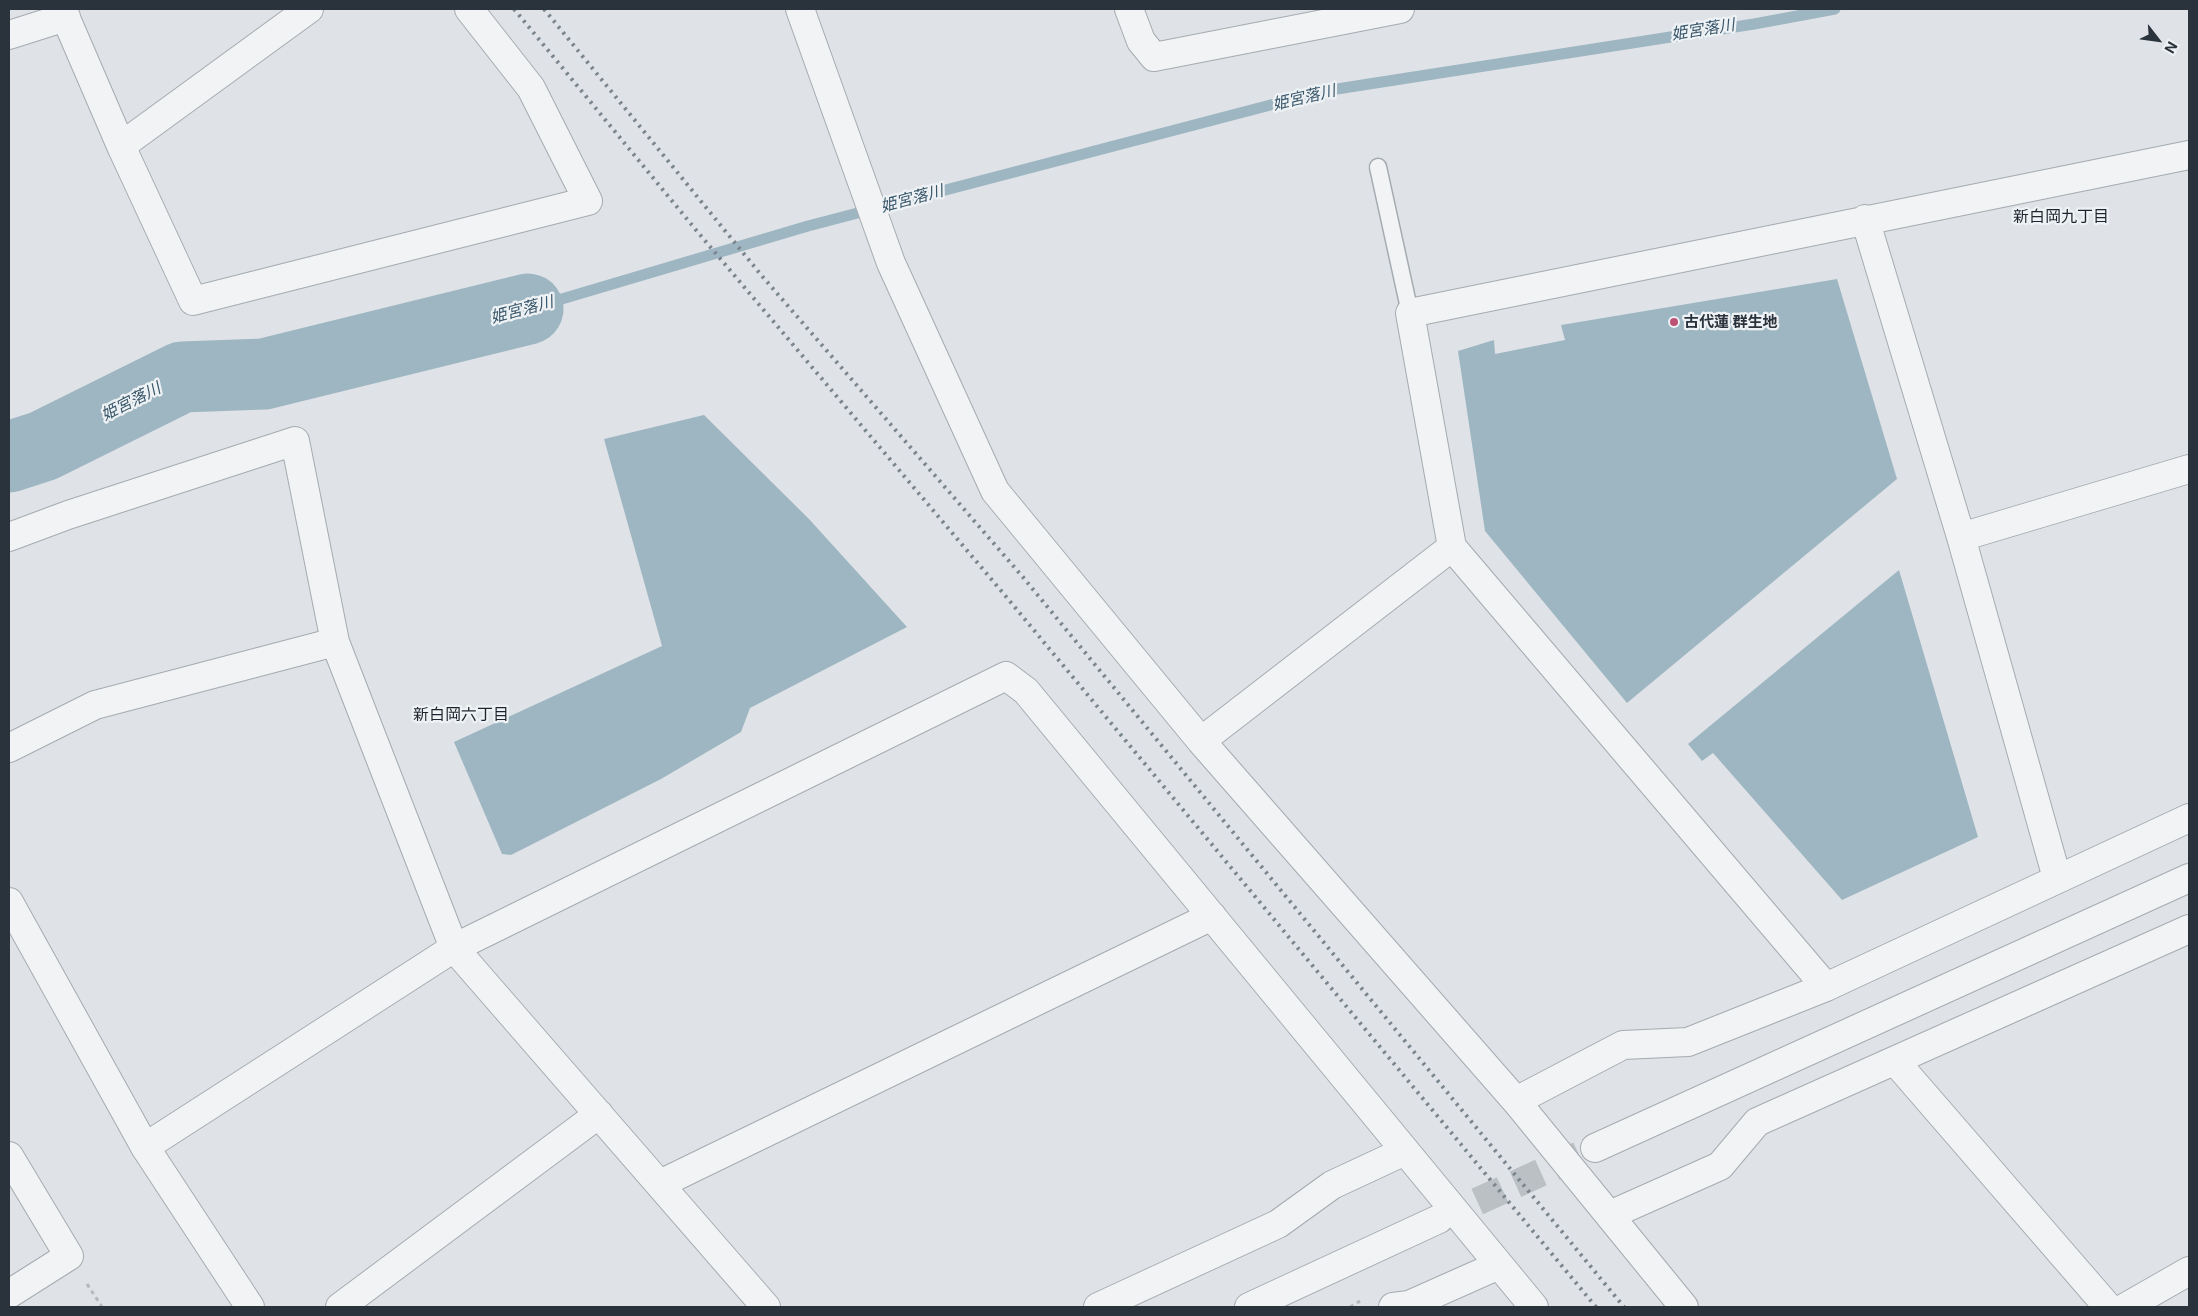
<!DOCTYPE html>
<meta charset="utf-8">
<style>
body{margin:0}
#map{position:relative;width:2198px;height:1316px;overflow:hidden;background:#dfe3e7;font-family:Inter,sans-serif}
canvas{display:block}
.frame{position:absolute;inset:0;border:10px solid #2a333c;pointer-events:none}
.north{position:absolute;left:2133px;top:15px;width:50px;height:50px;-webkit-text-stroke:4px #eef2f4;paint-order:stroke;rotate:120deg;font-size:14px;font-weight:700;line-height:20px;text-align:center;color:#2a333c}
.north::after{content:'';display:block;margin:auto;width:18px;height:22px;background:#2a333c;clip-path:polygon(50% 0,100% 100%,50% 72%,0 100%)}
</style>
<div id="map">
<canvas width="2198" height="1316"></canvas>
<div class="frame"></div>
<div class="north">N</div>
</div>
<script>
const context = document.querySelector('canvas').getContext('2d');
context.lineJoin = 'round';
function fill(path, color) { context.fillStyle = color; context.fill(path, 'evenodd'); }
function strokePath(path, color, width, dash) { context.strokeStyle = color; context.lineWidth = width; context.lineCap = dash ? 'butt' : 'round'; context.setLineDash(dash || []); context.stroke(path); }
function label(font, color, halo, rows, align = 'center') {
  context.font = font + ' Inter,"Noto Sans JP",sans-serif'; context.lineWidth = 4.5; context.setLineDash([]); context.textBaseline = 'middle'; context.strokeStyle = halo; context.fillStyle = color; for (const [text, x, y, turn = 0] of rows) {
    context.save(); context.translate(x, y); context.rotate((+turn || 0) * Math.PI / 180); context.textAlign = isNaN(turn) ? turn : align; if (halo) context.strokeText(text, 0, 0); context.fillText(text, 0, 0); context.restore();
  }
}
fill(new Path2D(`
 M1837 279 1897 479 1627 703 1485 531 1458 351 1494 340 1495 354 1565 340 1561 325Z
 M704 415 809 519 907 627 750 708 741 732 661 779 511 855 502 854 454 742 662 646 604 439Z
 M1899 570 1978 837 1842 900 1713 753 1702 761 1688 744Z`), '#9eb6c2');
strokePath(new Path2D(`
 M528 309 808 226 1324 91 1754 24 1835 9
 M264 374 271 399`), '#9eb6c2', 11);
strokePath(new Path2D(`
 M9 457 43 446 182 377 264 374 528 309`), '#9eb6c2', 71);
strokePath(new Path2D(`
 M1439 1219 1595 1148`), '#bbc0c5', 28, [28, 14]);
const service = new Path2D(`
 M1378 167 1410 313`);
const minor = new Path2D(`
 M62 9 121 146 309 9
 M800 9 891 263 995 491 1201 741 1516 1101 1684 1307
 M1129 9 1141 41 1154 57 1400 9
 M9 35 66 17
 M121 146 193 301 588 201 531 88 469 9
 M1865 219 1961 537 2057 878
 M9 537 68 515 295 441 335 642
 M1961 537 2189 469
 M1201 741 1452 547
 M9 748 95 705 335 642 454 948 766 1307
 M1826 987 1452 547 1410 313 2189 155
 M1895 1061 2108 1307
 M1516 1101 1623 1045 1688 1042 1826 987 2189 818
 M145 1147 454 948 1006 676 1026 691 1534 1307
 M9 1156 69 1256 9 1294
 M660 1184 1212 916
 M1610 1215 1720 1166 1757 1122 2189 929
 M340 1307 599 1114
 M1098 1307 1278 1224 1332 1185 1405 1151
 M1393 1307 1409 1305 1499 1265
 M2126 1307 2189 1271`);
const tertiary = new Path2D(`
 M9 902 145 1147 250 1307
 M1595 1148 2189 878
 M1249 1307 1439 1219`);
strokePath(service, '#a5abb0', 19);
strokePath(minor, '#a5abb0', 30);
strokePath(tertiary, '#a5abb0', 30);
strokePath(new Path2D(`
 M87 1284 102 1307
 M1350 1307 1360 1301`), '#b5b9be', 3, [4, 4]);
strokePath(service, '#f1f3f5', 16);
strokePath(minor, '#f1f3f5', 28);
strokePath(tertiary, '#f1f3f5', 28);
strokePath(new Path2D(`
 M514 9 696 230 1003 593 1596 1307
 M544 9 762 276 1022 576 1624 1307`), '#7b858e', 4, [2.5, 5]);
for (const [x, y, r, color] of [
 [1674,322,5,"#bd5274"]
]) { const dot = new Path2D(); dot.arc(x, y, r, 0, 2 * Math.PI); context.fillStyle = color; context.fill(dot); strokePath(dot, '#eef2f4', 2); }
label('bold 15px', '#2a333c', '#eef2f4', [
 ["古代蓮 群生地",1684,322]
], 'left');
label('italic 16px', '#39576b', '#eef2f4', [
 ["姫宮落川",1703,30,-9],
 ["姫宮落川",1304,98,-13],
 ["姫宮落川",912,199,-15],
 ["姫宮落川",522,310,-15],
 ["姫宮落川",131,402,-27]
]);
label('16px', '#1c242d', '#eef2f4', [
 ["新白岡九丁目",2061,217],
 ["新白岡六丁目",461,715]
]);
</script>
